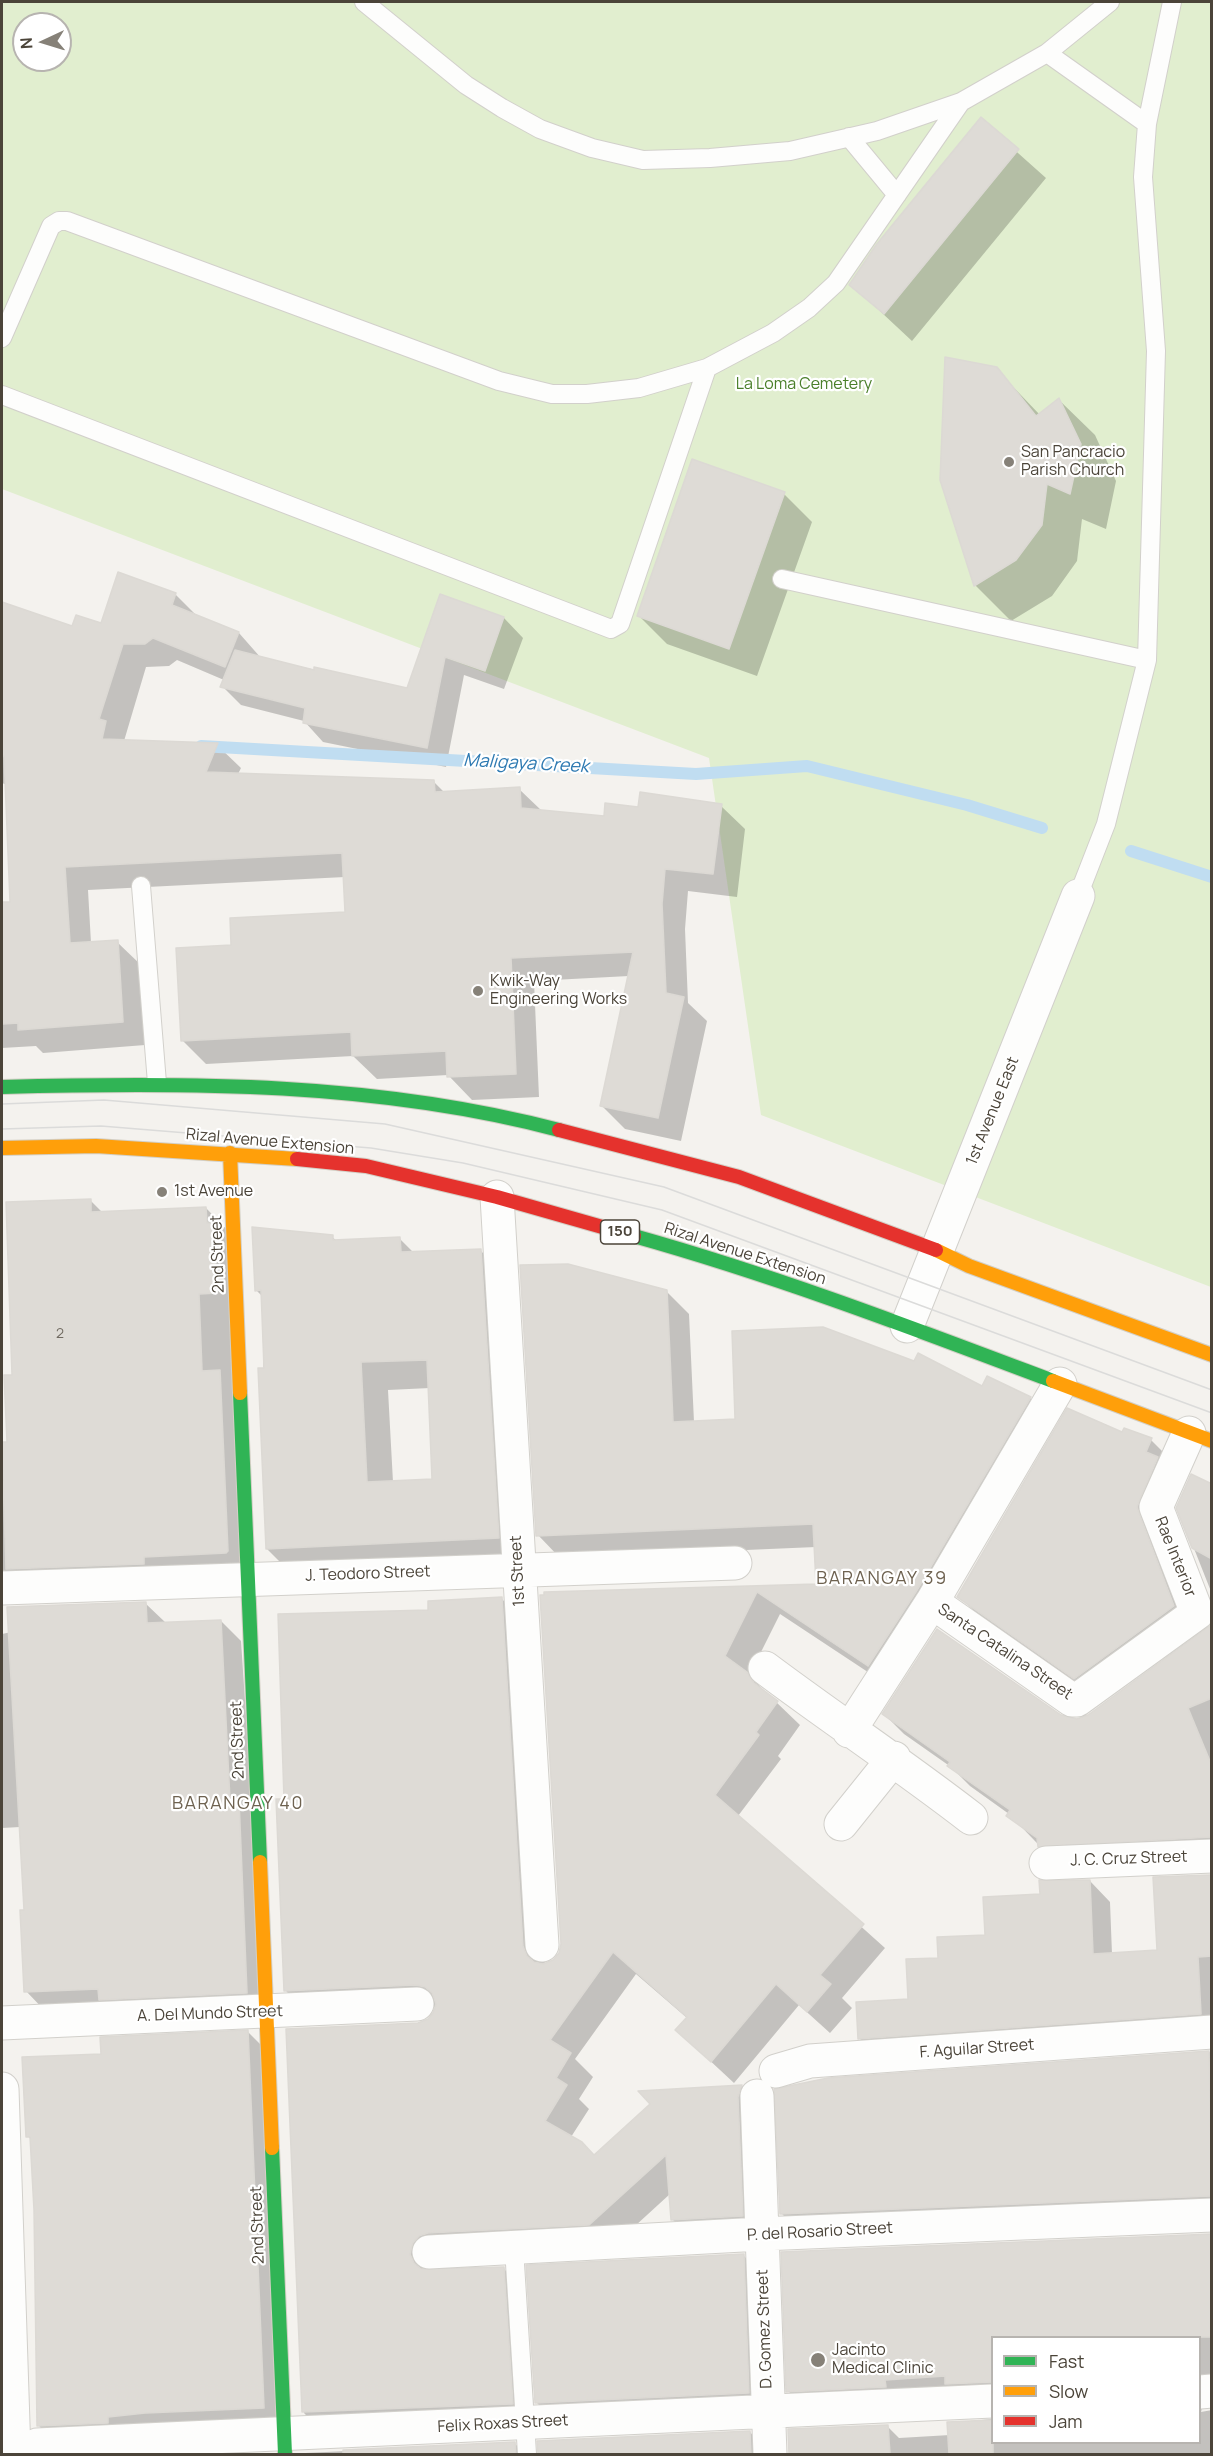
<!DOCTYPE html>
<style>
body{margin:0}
#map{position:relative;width:1213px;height:2456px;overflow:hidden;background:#f4f2ee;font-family:Manrope,sans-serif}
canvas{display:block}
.frame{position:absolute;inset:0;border:3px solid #4b4439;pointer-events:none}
.legend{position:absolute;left:991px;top:2336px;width:210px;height:108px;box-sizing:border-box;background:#fff;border:2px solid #b7b4b0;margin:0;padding:8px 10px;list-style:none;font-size:18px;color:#4b4439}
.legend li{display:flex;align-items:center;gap:12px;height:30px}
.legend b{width:30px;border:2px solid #b7b4b0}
.north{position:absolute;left:12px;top:12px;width:60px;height:60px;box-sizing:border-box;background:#fff;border:2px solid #b7b4b0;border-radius:50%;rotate:266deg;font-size:16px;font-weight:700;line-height:24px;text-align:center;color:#4b4439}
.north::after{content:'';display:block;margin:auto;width:21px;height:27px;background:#868178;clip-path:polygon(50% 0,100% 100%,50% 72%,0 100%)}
</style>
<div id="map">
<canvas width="1213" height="2456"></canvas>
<div class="frame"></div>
<ul class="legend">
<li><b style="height:8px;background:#30b455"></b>Fast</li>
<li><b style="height:8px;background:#ff9f0a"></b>Slow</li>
<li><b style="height:8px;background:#e5322d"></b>Jam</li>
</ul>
<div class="north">N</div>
</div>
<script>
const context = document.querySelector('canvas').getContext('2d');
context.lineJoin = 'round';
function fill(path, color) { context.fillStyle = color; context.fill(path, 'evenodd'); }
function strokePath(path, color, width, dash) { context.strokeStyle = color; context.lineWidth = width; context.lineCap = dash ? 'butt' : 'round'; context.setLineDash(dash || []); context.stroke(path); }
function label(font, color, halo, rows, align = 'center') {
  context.font = font + ' Manrope,sans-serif'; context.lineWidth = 4.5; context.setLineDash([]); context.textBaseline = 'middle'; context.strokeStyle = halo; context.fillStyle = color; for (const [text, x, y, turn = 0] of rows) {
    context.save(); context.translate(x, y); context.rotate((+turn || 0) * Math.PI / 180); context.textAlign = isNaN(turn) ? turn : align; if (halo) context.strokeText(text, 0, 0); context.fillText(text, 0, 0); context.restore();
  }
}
fill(new Path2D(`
 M2 2H1211V1287L761 1115 709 758 2 489ZM24 24H60V60H24Z`), '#e1eecf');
fill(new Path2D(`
 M981 120 1046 178 912 341 851 284Z
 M996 369 1040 415 1059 400 1095 435 1116 481 1106 529 1082 519 1077 561 1052 596 1011 621 975 585Z
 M784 494 812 522 757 676 667 644 639 616Z
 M175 594 198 617 239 633 261 658 408 690 440 596 504 618 523 638 504 689 464 675 446 767 323 742 304 721 241 705 222 686 224 680 177 660 169 666 146 667 124 741 217 745 241 768 238 774 433 781 445 793 519 789 542 811 605 818 639 809 721 806 745 829 737 897 688 891 685 929 688 1003 707 1021 681 1141 625 1129 601 1105 629 976 534 981 539 1097 472 1100 448 1075 377 1079 353 1056 206 1064 182 1040 232 947 347 913 345 877 88 890 91 943 117 942 141 965 145 1045 43 1053 36 1046 2 1048V904L12 903 7 785 2 783V603L73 627 102 625Z
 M90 1200 103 1213 206 1208 231 1234 251 1578 2 1591V1444H9L13 1376Z
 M332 1237 337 1241 400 1239 414 1253 481 1251 509 1279 526 1565 295 1577 267 1549 262 1296 256 1290ZM430 1388 434 1481 393 1482 388 1390Z
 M666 1291 689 1314 694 1422 736 1420 983 1388 1030 1398 1052 1421 892 1688 780 1614 749 1676 800 1725 778 1756 781 1759 738 1816 885 1948 842 1998 852 2008 830 2033 799 2005 734 2083 677 2030 687 2018 636 1974 575 2059 593 2077 579 2099 589 2109 571 2137 595 2157 652 2104 642 2092 742 2086 764 2109 765 2238 695 2242 672 2219 670 2194 612 2247 435 2266 434 2270 503 2268 526 2291 535 2426 326 2436 304 2413 287 2030 418 2024 428 2021 436 2007 308 2013 286 1991 285 1800 430 1611 502 1599 524 1622 545 1965 553 1962 560 1955 562 1944 541 1597 817 1585 816 1547 560 1558 538 1535Z
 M1124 1430 1151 1440 1170 1459 1157 1519 1192 1626 1094 1697 978 1615 959 1596Z
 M1212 1486V1594L1178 1508Z
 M145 1603 166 1623 221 1621 241 1641 266 2013 46 2012 26 1991V1911L20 1827 2 1828V1634Z
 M1212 1626V1858L1059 1866 1009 1814 970 1786 951 1767 904 1734 884 1714 1061 1717 1077 1720 1089 1717Z
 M1090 1881 1110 1902 1112 1954 1158 1951 1212 1897V2035L879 2058 859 2038 910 2000 939 1959 986 1937 1042 1895Z
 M248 2032 272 2056 288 2439 63 2450 39 2426 35 2210 32 2141 28 2136 103 2055Z
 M1212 2052V2217L802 2234 782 2214 829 2080Z
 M1212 2235V2396L1203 2405 1201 2412 1212 2410V2454H789V2431L887 2426 899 2438 950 2435 949 2423 992 2419V2442H1200V2338H992V2403L808 2411 788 2391Z
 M743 2255 762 2274 767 2412 556 2422 537 2403Z
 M750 2432 770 2454H539V2442Z
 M514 2443 526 2454H305V2453Z`), '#0003');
strokePath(new Path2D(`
 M201 746 696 774 807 766 967 805 1042 828
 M1131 851 1212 877`), '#c0ddf1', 12);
const building = new Path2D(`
 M981 117 1019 149 884 314 849 285 876 245Z
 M945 357 997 367 1036 416 1059 398 1081 444 1070 494 1047 484 1042 525 1016 560 974 586 940 480Z
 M692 459 785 492 729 649 637 616Z
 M118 572 176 593 172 605 239 632 225 667 153 638 145 644H123L99 719 106 721 102 739 218 743 206 772 434 780 435 792 520 787 521 808 604 816 605 803 638 807 640 792 722 804 713 874 665 869 662 904 666 993 684 997 658 1118 600 1106 633 952 511 958 516 1074 447 1077 446 1051 352 1056 351 1032 181 1041 176 948 231 945 230 918 345 912 342 853 65 867 70 943 118 940 123 1022 18 1030V1023L2 1024V902H10L4 756H2V602L72 626 76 615 101 623Z
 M440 594 504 617 485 671 445 657 427 748 303 723 305 708 220 687 235 650 314 670V667L407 688Z
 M91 1199V1212L206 1207 207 1223H214L217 1293 199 1294 202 1371 220 1370 228 1551 226 1553 144 1557V1564L6 1569 2 1442H7L4 1375H12L6 1202Z
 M252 1227 333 1235V1240L400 1237 401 1252 481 1249 499 1538 266 1549 258 1368H264L261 1290 255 1291ZM427 1360 432 1479 367 1482 361 1362Z
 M568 1264 667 1290 673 1422 735 1419 732 1331 823 1327 914 1361 918 1353 982 1386 987 1376 1031 1397 916 1592 868 1666 757 1592 725 1656 747 1672 754 1683 778 1701 756 1732 759 1735 715 1795 864 1924 820 1975 831 1984 807 2012 776 1984 711 2062 675 2030 687 2017 613 1952 550 2040 571 2053 556 2078 567 2085 545 2121 582 2142 594 2155 650 2104 638 2091 742 2085 738 2097 743 2216 671 2220 666 2155 589 2225 428 2233 419 2236 413 2243 410 2254 414 2263 421 2269 504 2267 513 2404 302 2412 286 2029 418 2023 428 2019 433 2013 436 2004 432 1993 425 1987 416 1985 284 1991 276 1799H284L278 1614 428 1610V1601L502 1597 523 1946 527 1956 534 1962 543 1964 553 1960 559 1953 561 1944 540 1595H544V1592L816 1584 813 1524 536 1536 520 1265Z
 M1067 1408 1122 1432 1124 1428 1152 1438 1146 1452 1158 1457 1137 1507 1174 1606 1074 1679 957 1597Z
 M1191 1474 1212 1484V1559L1192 1548 1176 1508Z
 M146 1602 147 1623 221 1620 230 1801 239 1800 247 1993 99 2000 98 1989 24 1992 20 1910H24L7 1607Z
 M1212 1624V1698L1188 1708 1212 1766V1837L1038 1847 1037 1838 1006 1816 1010 1810 947 1766 950 1762 882 1714 937 1629 1061 1715 1077 1719 1088 1715Z
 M1212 1875V1956L1198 1957 1201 2014 858 2039 856 2002 908 1999 906 1959 938 1958 937 1937 985 1935 983 1897 1040 1894 1039 1880H1090L1093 1954 1157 1950 1153 1877Z
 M248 2030 264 2408 145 2413 108 2417V2423L37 2426 34 2210 30 2137H26L22 2057 101 2054 100 2037Z
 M1209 2051 1212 2196 780 2214 774 2089 828 2078Z
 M1212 2234V2337H993V2382L945 2384V2376L885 2380 886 2387 786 2392 781 2252Z
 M744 2254 749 2393 535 2403 526 2265Z
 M993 2420V2454H949L947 2422Z
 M888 2425 890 2454H789L788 2429Z
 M750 2431 751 2454H538L537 2441Z
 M515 2442 516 2454H343V2450Z`);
fill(building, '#dedbd6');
strokePath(building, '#dcd9d4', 1.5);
const lane = new Path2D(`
 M364 2 466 85 502 108 540 129 592 148 643 160 710 158 790 151 877 131 961 102 1047 53 1110 2
 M1047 53 1147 124
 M849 137 897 195
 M2 338 51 226 59 221H67L499 381 552 394H587L639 388 707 368 773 333 809 308 836 283 961 102
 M2 395 611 629 620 624 707 368
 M782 579 1147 660
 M141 886 157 1083
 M1078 896 1106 824 1147 660 1156 351 1143 177 1147 124 1172 2
 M514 2248 527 2454`);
const street = new Path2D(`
 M497 1197 542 1945
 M907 1326 1078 896
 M1060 1384 932 1602 1072 1700H1077L1197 1613 1156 1507 1189 1433
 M2 1588 735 1563
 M765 1668C833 1719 904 1766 971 1818
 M849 1731 932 1602
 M841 1824 894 1758
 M1046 1863 1212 1856
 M2 2023 417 2004
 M776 2071 810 2061 1212 2032
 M2 2089 14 2454
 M757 2096 770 2454
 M429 2252 761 2234 1212 2215
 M1200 2392 1212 2391
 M14 2454 37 2445 992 2401`);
const fast = new Path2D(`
 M2 1087C190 1082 377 1082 559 1130
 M634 1236C777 1276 915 1329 1053 1381
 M240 1393 260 1862
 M272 2148 285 2454`);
const slow = new Path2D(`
 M2 1148 96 1146 297 1159
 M230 1153 240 1393
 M936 1250 969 1266 1212 1355
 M1053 1381 1212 1441
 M260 1862 272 2148`);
const jam = new Path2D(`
 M559 1130 739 1177 936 1250
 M297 1159 366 1166 497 1197 634 1236`);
strokePath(lane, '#d2d0cb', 20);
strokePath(street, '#d2d0cb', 35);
strokePath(fast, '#d3cfc5', 16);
strokePath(slow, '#d3cfc5', 16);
strokePath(jam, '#d3cfc5', 16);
strokePath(lane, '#fdfdfc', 18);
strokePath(street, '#fdfdfc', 33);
strokePath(fast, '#30b455', 14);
strokePath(slow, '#ff9f0a', 14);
strokePath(jam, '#e5322d', 14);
strokePath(new Path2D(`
 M2 1104 104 1100 385 1124 664 1187 1212 1390
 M2 1129 101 1126 371 1148 463 1163 662 1210 1212 1413`), '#dbdbda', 1.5);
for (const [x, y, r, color] of [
 [1009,462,6,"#868178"],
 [478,991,6,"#868178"],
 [162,1192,6,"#868178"],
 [818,2360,8,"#868178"]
]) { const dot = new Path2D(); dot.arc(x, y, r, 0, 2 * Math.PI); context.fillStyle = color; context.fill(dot); strokePath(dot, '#fff', 2); }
label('14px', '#706a61', null, [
 ["2",60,1334]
]);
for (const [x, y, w] of [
 [620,1232,39]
]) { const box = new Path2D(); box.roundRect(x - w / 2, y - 12, w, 24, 4.5); context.fillStyle = '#fff'; context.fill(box); strokePath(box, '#4b4439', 1.5); }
label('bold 15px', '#4b4439', null, [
 ["150",620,1232]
]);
label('16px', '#4a7f2a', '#fff', [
 ["La Loma Cemetery",804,385]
]);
label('16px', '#4b4439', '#fff', [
 ["San Pancracio",1021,453],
 ["Parish Church",1021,471],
 ["Kwik-Way",490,982],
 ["Engineering Works",490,1000],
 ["1st Avenue",174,1192],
 ["Jacinto",832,2351],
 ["Medical Clinic",832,2369]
], 'left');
label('16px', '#4b4439', '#fff', [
 ["1st Avenue East",993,1111,-68],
 ["Rizal Avenue Extension",270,1142,5],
 ["2nd Street",218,1254,-92],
 ["Rizal Avenue Extension",745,1254,18],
 ["Rae Interior",1175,1557,68],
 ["1st Street",518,1571,-93],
 ["J. Teodoro Street",368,1574,-2],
 ["Santa Catalina Street",1005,1652,34],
 ["2nd Street",238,1740,-92],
 ["J. C. Cruz Street",1129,1859,-2],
 ["A. Del Mundo Street",210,2014,-2],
 ["F. Aguilar Street",977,2049,-4],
 ["2nd Street",258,2225,-92],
 ["P. del Rosario Street",820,2232,-3],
 ["D. Gomez Street",765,2329,-92],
 ["Felix Roxas Street",503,2424,-3]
]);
label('italic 18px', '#2e7ab2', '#fff', [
 ["Maligaya Creek",526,764,3]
]);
context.letterSpacing = '1.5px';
label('18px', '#6e6250', '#fff', [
 ["BARANGAY 39",882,1579],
 ["BARANGAY 40",238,1804]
]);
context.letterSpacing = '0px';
</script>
